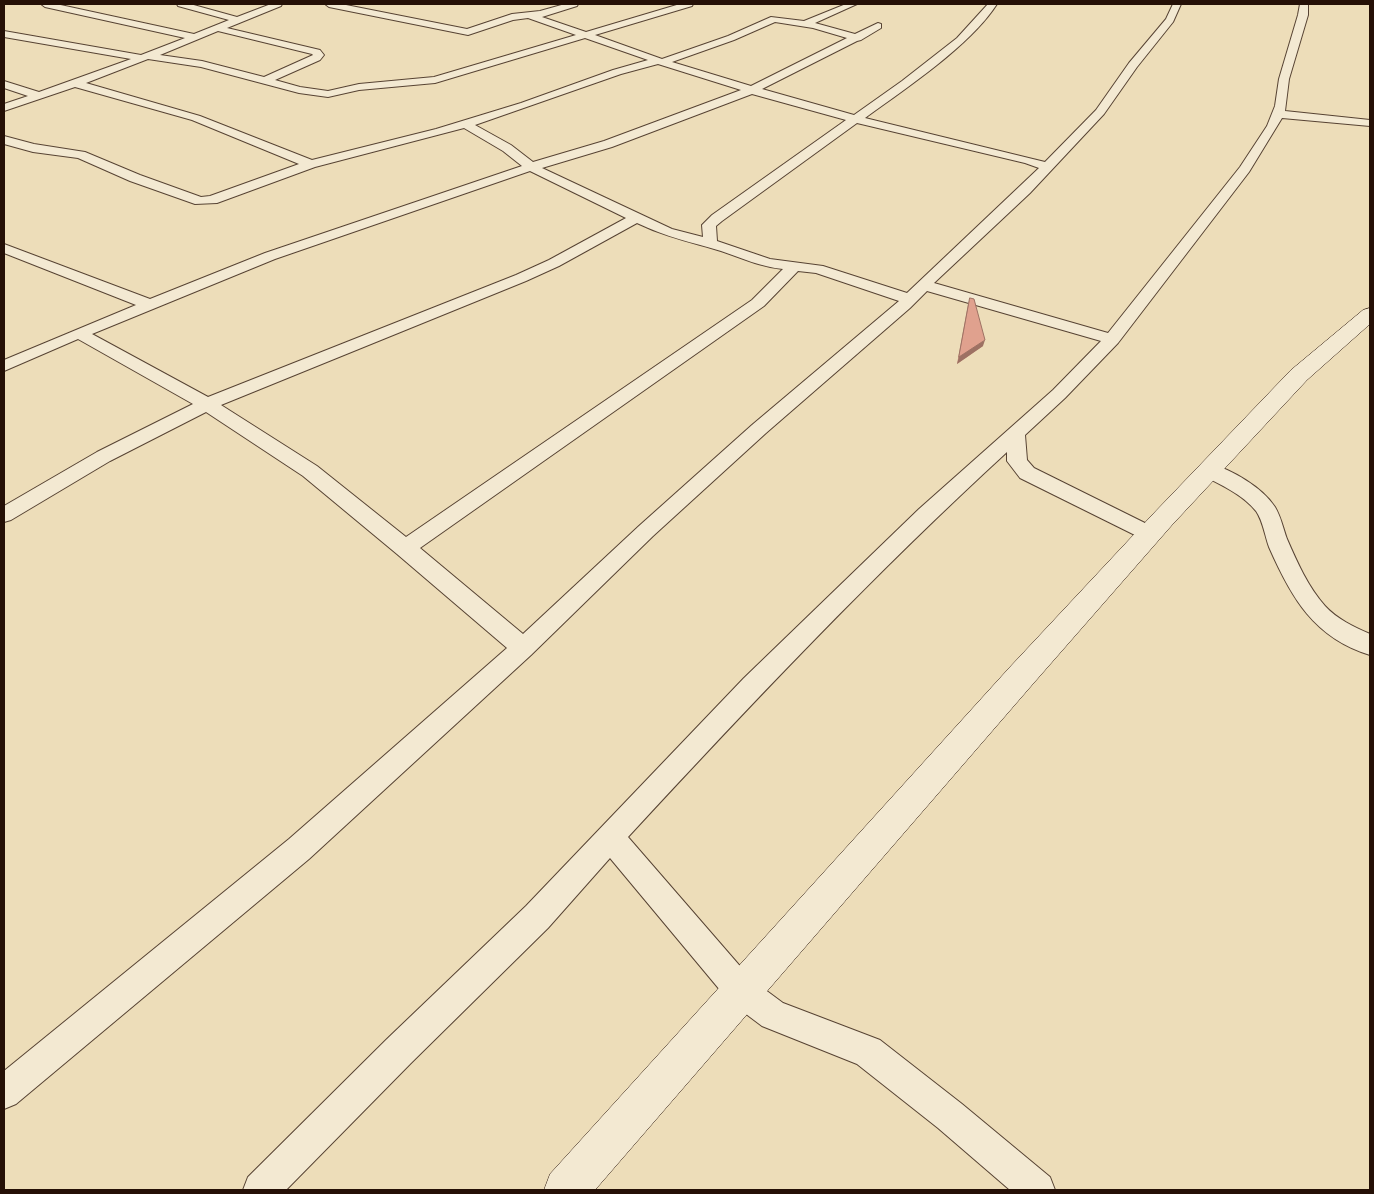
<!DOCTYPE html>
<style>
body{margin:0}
#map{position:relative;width:1374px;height:1194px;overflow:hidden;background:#edddb9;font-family:"Libre Caslon Text",serif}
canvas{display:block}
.frame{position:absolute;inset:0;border:5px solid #251006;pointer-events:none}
</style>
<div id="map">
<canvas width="1374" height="1194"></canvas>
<div class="frame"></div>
</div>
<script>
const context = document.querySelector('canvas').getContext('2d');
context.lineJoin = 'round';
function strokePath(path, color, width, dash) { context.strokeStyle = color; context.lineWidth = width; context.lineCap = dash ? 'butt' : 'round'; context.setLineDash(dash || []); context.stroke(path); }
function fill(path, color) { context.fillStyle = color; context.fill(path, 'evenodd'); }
const street = new Path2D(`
 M41 4H56L194 34 229 20 178 6 177 4H190L237 17 271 4H282L281 6 227 28 320 50 324 55 320 60 275 80 300 87 328 91 359 84 434 77 576 35 528 18 513 20 468 35 329 7 325 4H341L467 29 512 14 540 11 565 4H578L577 6 542 17 586 32 680 4H693L692 6 595 35 662 59 728 36 771 17 804 21 846 4H857L815 23 855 34 878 23 881 24V28L861 40 857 41 762 89 854 115 902 81 957 38 988 4H997C970 46 906 88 865 118L1045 162 1096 110 1129 63 1166 19 1173 4H1181L1173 22 1137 67 1104 114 1030 193 934 283 1108 333 1240 167 1267 126 1275 106 1279 79 1298 15 1300 4H1308V15L1289 79 1285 111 1370 120V126L1282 118 1249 172 1118 343 1065 398 1025 435 1027 460 1034 468 1157 529 1161 534 1157 539 1150 542 1143 539 1020 478 1007 461V452C874 574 750 705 628 837L752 980 783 1003 880 1040 962 1104 1050 1177 1055 1190H1010L938 1128 857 1064 762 1026 730 1002 610 858 548 928 411 1063 286 1190H243L248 1177 387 1039 526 906 744 678 919 509 1053 390 1101 341 927 291 910 308 766 433 653 536 531 655 309 859 16 1104 4 1109V1071L289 839 507 648 397 554 303 476 206 412 110 461 11 520 4 522V506L97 452 193 404 78 339 4 371V360L136 305 4 253V244L150 299 265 253 522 166 503 151 464 128 315 167 217 203 195 204 130 181 78 158 33 152 4 144V136L34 144 85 152 140 175 201 197 210 196 299 164 192 120 75 87 4 111V104L28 96 4 88V81L39 92 131 59 4 37V31L141 55 185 38 45 7ZM775 22 813 28 847 38 751 86 672 62 734 40ZM218 31 312 54 313 55 264 77 202 61 160 55ZM585 38 648 60 613 70 521 103 436 129 312 160 200 116 86 83 148 59 201 67 299 93 328 97 359 90 435 83ZM658 64 741 90 604 141 533 162 511 145 475 125 621 74ZM752 94 846 120 712 215 702 225 703 237 672 229 542 168 612 147ZM857 123 1025 163 1039 168 907 293 823 266 770 259 717 241 716 226 722 221ZM530 171 626 218 549 260 516 275 208 397 92 334 275 259ZM637 223C666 237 691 242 721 251 742 258 761 267 783 269L752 300 406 537 317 466 221 405 526 281 559 266ZM798 271 816 273 899 301 752 425 639 526 523 634 420 548 764 306Z
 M1209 463C1232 470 1262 487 1275 507 1281 517 1283 528 1287 539 1297 562 1308 587 1325 606 1337 619 1354 627 1370 634V655C1314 638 1291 597 1269 547 1265 536 1263 521 1256 511 1242 494 1221 485 1202 475L1199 470 1202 465Z`);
const secondary = new Path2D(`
 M1370 308V324L1307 380 1172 525 1032 685 595 1190H544L550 1174 1010 667 1154 513 1291 370 1363 310Z`);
strokePath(street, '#574333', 2);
strokePath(secondary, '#251006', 1);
fill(street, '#f3e9d2');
fill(secondary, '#f3e9d2');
fill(new Path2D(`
 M970 298 983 346 957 364 968 305Z`), '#c18a7a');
fill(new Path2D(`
 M985 340 983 346 957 364 959 357Z`), '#9d7163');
const building = new Path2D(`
 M970 298 974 299 985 340 959 357Z`);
fill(building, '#e0a18e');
strokePath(building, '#9d7163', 1);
</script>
